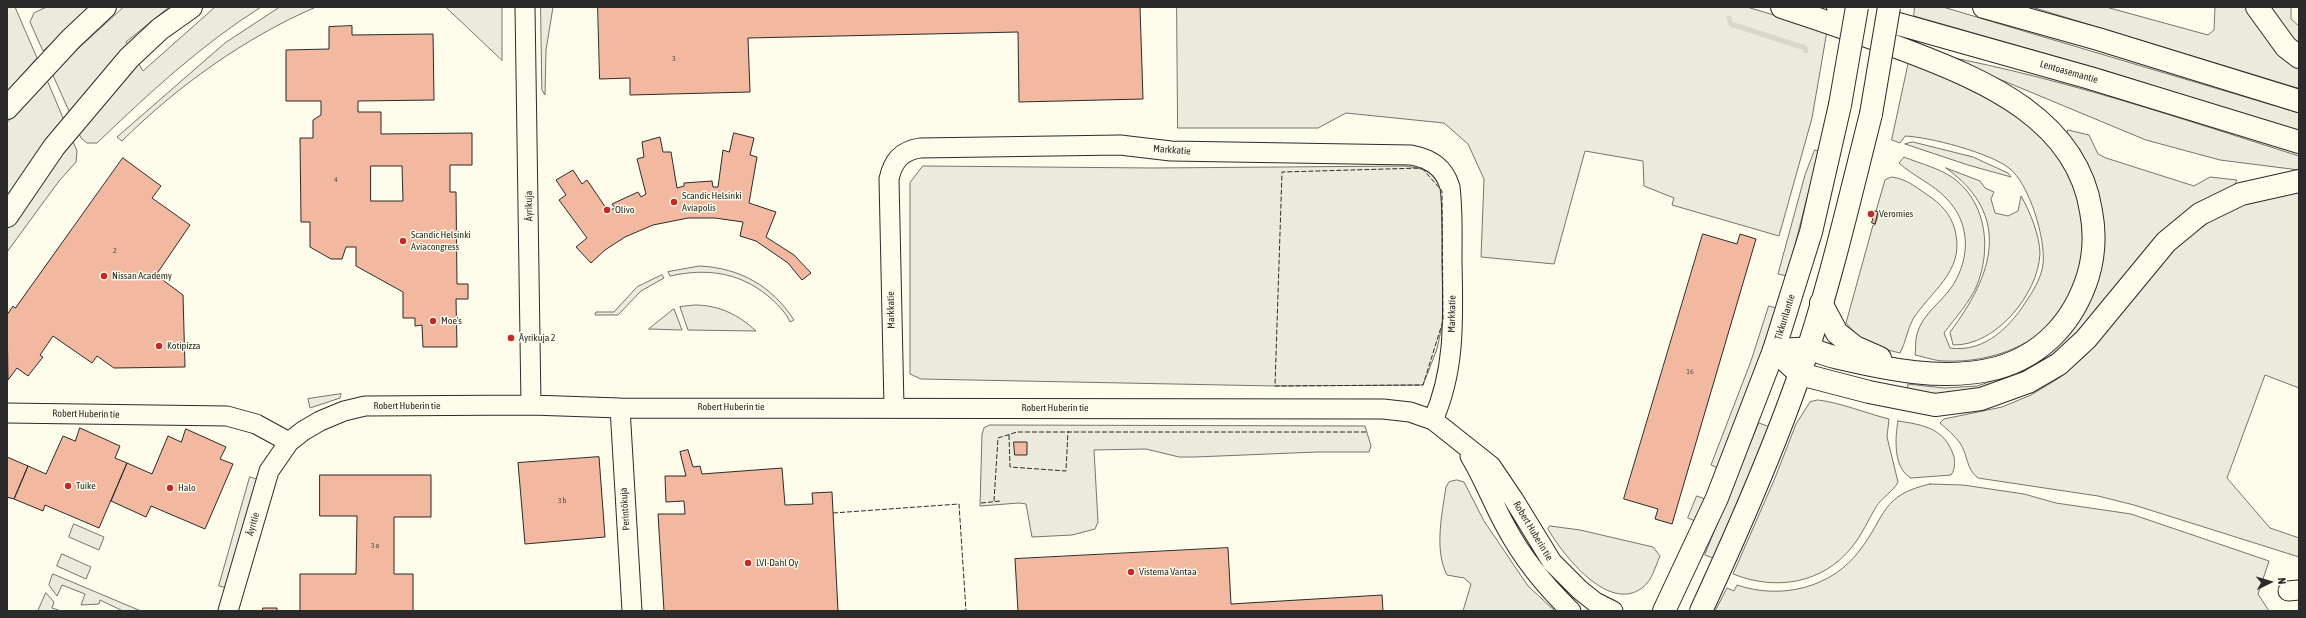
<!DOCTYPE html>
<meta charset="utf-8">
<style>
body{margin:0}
#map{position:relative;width:2306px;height:618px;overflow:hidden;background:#fdfbea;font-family:"Asap Condensed",sans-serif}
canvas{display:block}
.frame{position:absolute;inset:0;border:8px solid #2b2b2b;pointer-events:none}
.north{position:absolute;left:2250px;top:562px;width:40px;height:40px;-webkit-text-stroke:3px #fdfbea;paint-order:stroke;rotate:85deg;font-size:11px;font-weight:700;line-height:16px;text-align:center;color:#2b2b2b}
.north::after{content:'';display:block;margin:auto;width:14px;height:18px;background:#2b2b2b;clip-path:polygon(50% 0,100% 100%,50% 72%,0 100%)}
</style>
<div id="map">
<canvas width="2306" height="618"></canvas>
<div class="frame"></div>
<div class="north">N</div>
</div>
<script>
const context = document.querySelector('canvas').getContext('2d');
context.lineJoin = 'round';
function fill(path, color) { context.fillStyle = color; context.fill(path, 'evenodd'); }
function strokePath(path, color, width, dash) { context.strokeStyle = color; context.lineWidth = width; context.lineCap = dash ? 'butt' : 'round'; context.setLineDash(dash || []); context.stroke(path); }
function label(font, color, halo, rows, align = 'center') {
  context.font = font + ' "Asap Condensed",sans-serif'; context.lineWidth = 3; context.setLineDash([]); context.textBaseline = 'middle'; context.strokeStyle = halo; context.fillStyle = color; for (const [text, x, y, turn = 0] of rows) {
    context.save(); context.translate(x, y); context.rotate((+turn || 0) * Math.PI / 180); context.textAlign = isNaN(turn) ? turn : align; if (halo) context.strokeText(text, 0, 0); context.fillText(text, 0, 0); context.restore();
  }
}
const green = new Path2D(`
 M7 7H15L37 58 7 91Z
 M47 7H93L43 51 30 22 34 13Z
 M124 7H169L126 42 143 71 215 7H261C201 45 148 94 97 143H87L81 138 52 73Z
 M280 7H316C246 37 176 87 122 141L117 137 225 43Z
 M446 7H502V60Z
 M541 7H553L546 50 545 95 542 90Z
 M1177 7H1747L1827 31 1812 118 1779 236 1672 205 1674 198 1644 186 1643 161 1585 151 1554 264 1481 257 1484 179 1468 144 1444 123 1346 113 1318 128H1178Z
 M1915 7H1943L2299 113V132L2107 71 1914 16Z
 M2032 7H2106L2208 35 2214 30 2215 7H2247L2299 67V88Z
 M2267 7H2291V19L2299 26V47Z
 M1944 56C2065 79 2182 119 2299 156V170L2220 160 2146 140Z
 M1909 61C1935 72 1965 81 1990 94 2017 109 2050 136 2067 162 2082 184 2087 226 2083 252 2080 270 2077 291 2066 307 2039 345 1991 363 1945 361 1935 361 1925 357 1915 355 1916 349 1915 341 1917 334 1922 314 1943 301 1953 285 1971 256 1970 222 1946 198 1933 184 1913 176 1899 163L1904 157C1921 164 1943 169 1957 181 1987 206 1991 250 1977 285 1970 302 1955 318 1944 333L1950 348C1986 353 2012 325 2029 297 2035 288 2042 275 2043 264 2046 239 2029 183 2009 168 1990 153 1930 137 1905 136L1900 143 1892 140Z
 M47 80 77 151 76 162 59 181 7 252V123Z
 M2068 130 2089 135 2098 154 2106 158 2194 186 2210 177 2237 180 2233 188 2099 308 2052 361 1968 396 1907 393 1908 384 1944 388 1977 386 2004 377 2100 263 2067 135Z
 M1913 142 1973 157 2008 173 2011 177 1968 165 1905 144Z
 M1815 150 1819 151 1787 276 1778 274 1805 175Z
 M923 166 1153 168 1405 166C1426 169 1433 171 1442 191L1443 321 1437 349 1423 385 1275 386 921 379 910 374V183Z
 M1946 168 1980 181 1985 188 1994 192 1991 199 1995 213 2008 216 2018 211 2021 196C2030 211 2040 237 2040 254 2038 294 1996 346 1953 345L1950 332C1993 275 2013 216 1946 168Z
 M1892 177C1908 179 1918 189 1932 198 1945 208 1953 218 1956 235 1963 272 1931 291 1913 319 1907 330 1906 342 1900 353 1875 347 1863 343 1846 323L1873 225H1875L1879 212 1876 211 1885 180Z
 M2299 190V388L2265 375 2227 478 2270 528 2299 538V557L2134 505 2098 496 1978 478C1966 469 1968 455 1960 443 1954 435 1947 429 1940 423L1944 419 2002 407 2031 395 2059 378 2086 355 2137 289 2172 250 2214 218 2245 201Z
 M700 266C740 268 772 286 794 320L790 322C785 311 777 304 768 296 739 272 706 268 670 276L668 272Z
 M662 275 664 278 641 291 618 315H595L596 312H614L637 287Z
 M695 305C719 305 739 315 756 331L688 330 680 307Z
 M1769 306 1776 308 1755 372 1718 468 1711 465 1751 361Z
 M674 309 682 330 649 329Z
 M341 394 340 398 310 408 308 399Z
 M1818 400C1842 403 1865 413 1889 419L1887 437 1898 482C1893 492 1882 497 1876 507 1868 520 1862 535 1852 547 1822 584 1776 591 1733 574L1775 478 1796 424 1810 402Z
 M1898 421C1924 425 1945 428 1954 457 1955 463 1955 469 1951 475L1911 478C1893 468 1895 438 1898 421Z
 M1759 423 1770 427 1715 559 1705 555Z
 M990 425 1365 426 1371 446 1369 452H1317L1195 457H1179L1146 449 1094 450 1098 522 1095 529 1072 535 1032 537 1026 504 1019 503 980 506 982 434 984 428Z
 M250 477 257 479 227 588 219 586Z
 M1457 480 1464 482 1484 521 1528 586 1555 611H1463L1471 584 1464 578 1447 575C1434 550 1442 514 1446 487L1449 482Z
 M1930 484 1963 485 2024 494 2056 503 2131 514 2269 561 2258 594 2269 611H1715L1727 588 1734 591 1737 585C1781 600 1832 588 1860 550 1886 516 1881 495 1930 484Z
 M1697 496 1705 499 1695 521 1688 518Z
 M74 524 104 537 99 550 69 537Z
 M1550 526 1580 530 1653 547 1660 556C1655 567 1652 581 1642 588 1608 613 1563 555 1548 529Z
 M62 554 91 567 86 579 57 566Z
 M53 574 141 611H123L100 600 99 604 81 605 85 594 62 585 57 596 49 585Z
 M46 593 54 602 52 608 61 611H38Z`);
fill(green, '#ecebdb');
strokePath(green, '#74746e', 1);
strokePath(new Path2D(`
 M1729 18 1731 24 1805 48 1806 51`), '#d8d7c9', 5);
const building = new Path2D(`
 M598 7H1140L1143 99 1019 102 1018 32 748 38 750 92 630 95V78L600 79Z
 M352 26V35L433 34 434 100 358 101V112H381V134L472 133V165H450V192H456L457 284H468V299H456L457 347H423L422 325 415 326V318H403V292L356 266V247H346L342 259H331L310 247V222H301L300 138H313V120L321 115V101H286V50L329 49V27ZM371 166H402L403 201H371Z
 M734 133 754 138 750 155 757 157 749 203 776 212 766 237 794 255 811 273 802 280 788 263 756 241 740 236 743 222 715 218H688L653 225 625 237 605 250 591 263 576 247 587 238 559 200 566 195 556 180 573 170 582 184 587 180 608 211 615 208 612 204 638 192 641 197 646 194 637 159 644 157 642 142 660 137 663 152H671L677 188 684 186V183L712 181 713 187H718L723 150 729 152Z
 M123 158 161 186 152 198 190 225 156 275 183 295 185 367 114 368 97 356 92 363 53 336 40 355 43 357 28 376 17 368 8 380 7 315 13 306 15 308Z
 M1875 211 1878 212 1875 224 1872 223Z
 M1703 234 1737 244 1740 234 1756 239 1672 524 1655 519 1658 509 1624 499Z
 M80 428 120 446 115 458 127 463 99 528 45 505 43 511 14 499 28 466 46 474 63 436 75 441Z
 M186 429 226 447 220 459 233 464 205 529 151 506 146 517 111 501 127 463 152 474 168 436 181 442Z
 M1014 442H1027V455H1015Z
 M688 450 693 467 700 466 702 474 782 468 785 505 813 504 812 493 832 492 838 611H664L658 514H685L684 501 666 502 665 476H686L680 452Z
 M7 457 28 466 14 499 7 497Z
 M599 457 605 537 525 544 518 463Z
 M320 475H431V517H394V574H413V611H300V574H356L357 516H320Z
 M1228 548 1231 604 1382 595 1383 611H1018L1015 559Z
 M263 608H277V611H263Z`);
fill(building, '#f2b8a0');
strokePath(building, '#2b2b2b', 1);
const minor = new Path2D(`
 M525 7 531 405
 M894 407 889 179C893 161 901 151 920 148L1120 145 1171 151 1411 155C1431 159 1444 167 1450 187 1453 211 1452 236 1452 261 1453 315 1456 369 1433 420
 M620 408 632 611
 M7 413 227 416 256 424 289 442
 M1470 456C1484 479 1493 504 1506 527 1523 559 1545 586 1571 611
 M2288 591 2299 590
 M228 611 269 471 289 442 303 431 320 421 344 411 365 406 531 405 620 408 1383 409 1410 412 1433 420 1491 466 1514 500 1552 562 1580 590 1595 602 1613 611`);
const major = new Path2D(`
 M1664 611 1717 498 1774 350 1811 232 1840 105
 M1701 611C1737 533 1772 454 1800 373 1829 289 1849 201 1871 114`);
const highway = new Path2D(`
 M1838 7 2090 78 2299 142
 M1984 7 2098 39 2299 101
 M2257 7 2286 47 2299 57
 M7 108 71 39 105 7
 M7 216 54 147 129 58 160 29 191 7
 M1821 303 1837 333 1855 347 1880 358
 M1774 350C1785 350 1796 348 1807 349 1816 350 1825 355 1835 357 1886 369 1944 382 1997 368 2043 355 2074 321 2088 276 2094 256 2095 232 2091 211 2077 120 1986 81 1910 52 1868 36 1825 21 1782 7
 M1774 350 1800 374 1869 392 1935 405 1981 399 2028 382 2059 364 2086 339 2166 242 2200 214 2241 194 2299 181`);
strokePath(minor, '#2b2b2b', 21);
strokePath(major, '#2b2b2b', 24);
strokePath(highway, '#2b2b2b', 24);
strokePath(minor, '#fdfbea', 19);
strokePath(major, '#fdfbea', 22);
strokePath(highway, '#fdfbea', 22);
const majorBridge = new Path2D(`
 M1840 105 1857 7
 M1871 114 1889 7`);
strokePath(majorBridge, '#2b2b2b', 24, []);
strokePath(majorBridge, '#fdfbea', 22);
strokePath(new Path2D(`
 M1422 168 1442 191 1443 321 1423 385 1275 386 1282 172Z
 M1009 435 1010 467 1066 471 1068 431
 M994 501 998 438 1017 432H1367
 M981 503 1001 501
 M833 513 959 504 966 611`), '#2b2b2b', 1, [5, 2]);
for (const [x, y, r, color] of [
 [674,202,4,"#c62828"],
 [607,210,4,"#c62828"],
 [1871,214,4,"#c62828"],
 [403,241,4,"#c62828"],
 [104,276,4,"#c62828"],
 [433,321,4,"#c62828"],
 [511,338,4,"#c62828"],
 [159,346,4,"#c62828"],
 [68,486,4,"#c62828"],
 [170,488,4,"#c62828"],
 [748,563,4,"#c62828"],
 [1131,572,4,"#c62828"]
]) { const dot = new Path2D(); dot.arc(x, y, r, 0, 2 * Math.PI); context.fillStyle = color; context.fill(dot); strokePath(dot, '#fdfbea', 1.5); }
label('8px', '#5d4e48', null, [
 ["3",674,58],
 ["4",336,179],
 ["2",115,250],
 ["16",1690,371],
 ["3 b",562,500],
 ["3 a",375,545]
]);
label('10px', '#2b2b2b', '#fdfbea', [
 ["Lentoasemantie",2069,72,16],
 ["Markkatie",1172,150,4],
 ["Äyrikuja",529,206,-91],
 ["Markkatie",891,310,-91],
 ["Markkatie",1452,314,-89],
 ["Tikkurilantie",1785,317,-73],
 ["Robert Huberin tie",407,406],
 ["Robert Huberin tie",731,407],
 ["Robert Huberin tie",1055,408],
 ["Robert Huberin tie",86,414,1],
 ["Perintökuja",625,509,-94],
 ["Äyritie",253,524,-74],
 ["Robert Huberin tie",1533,531,59]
]);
label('10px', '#2b2b2b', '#fdfbea', [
 ["Scandic Helsinki",682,196],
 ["Aviapolis",682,208],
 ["Olivo",615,210],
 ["Veromies",1879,214],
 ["Scandic Helsinki",411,235],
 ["Aviacongress",411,247],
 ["Nissan Academy",112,276],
 ["Moe's",441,321],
 ["Äyrikuja 2",519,338],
 ["Kotipizza",167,346],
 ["Tuike",76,486],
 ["Halo",178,488],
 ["LVI-Dahl Oy",756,563],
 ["Vistema Vantaa",1139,572]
], 'left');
</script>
